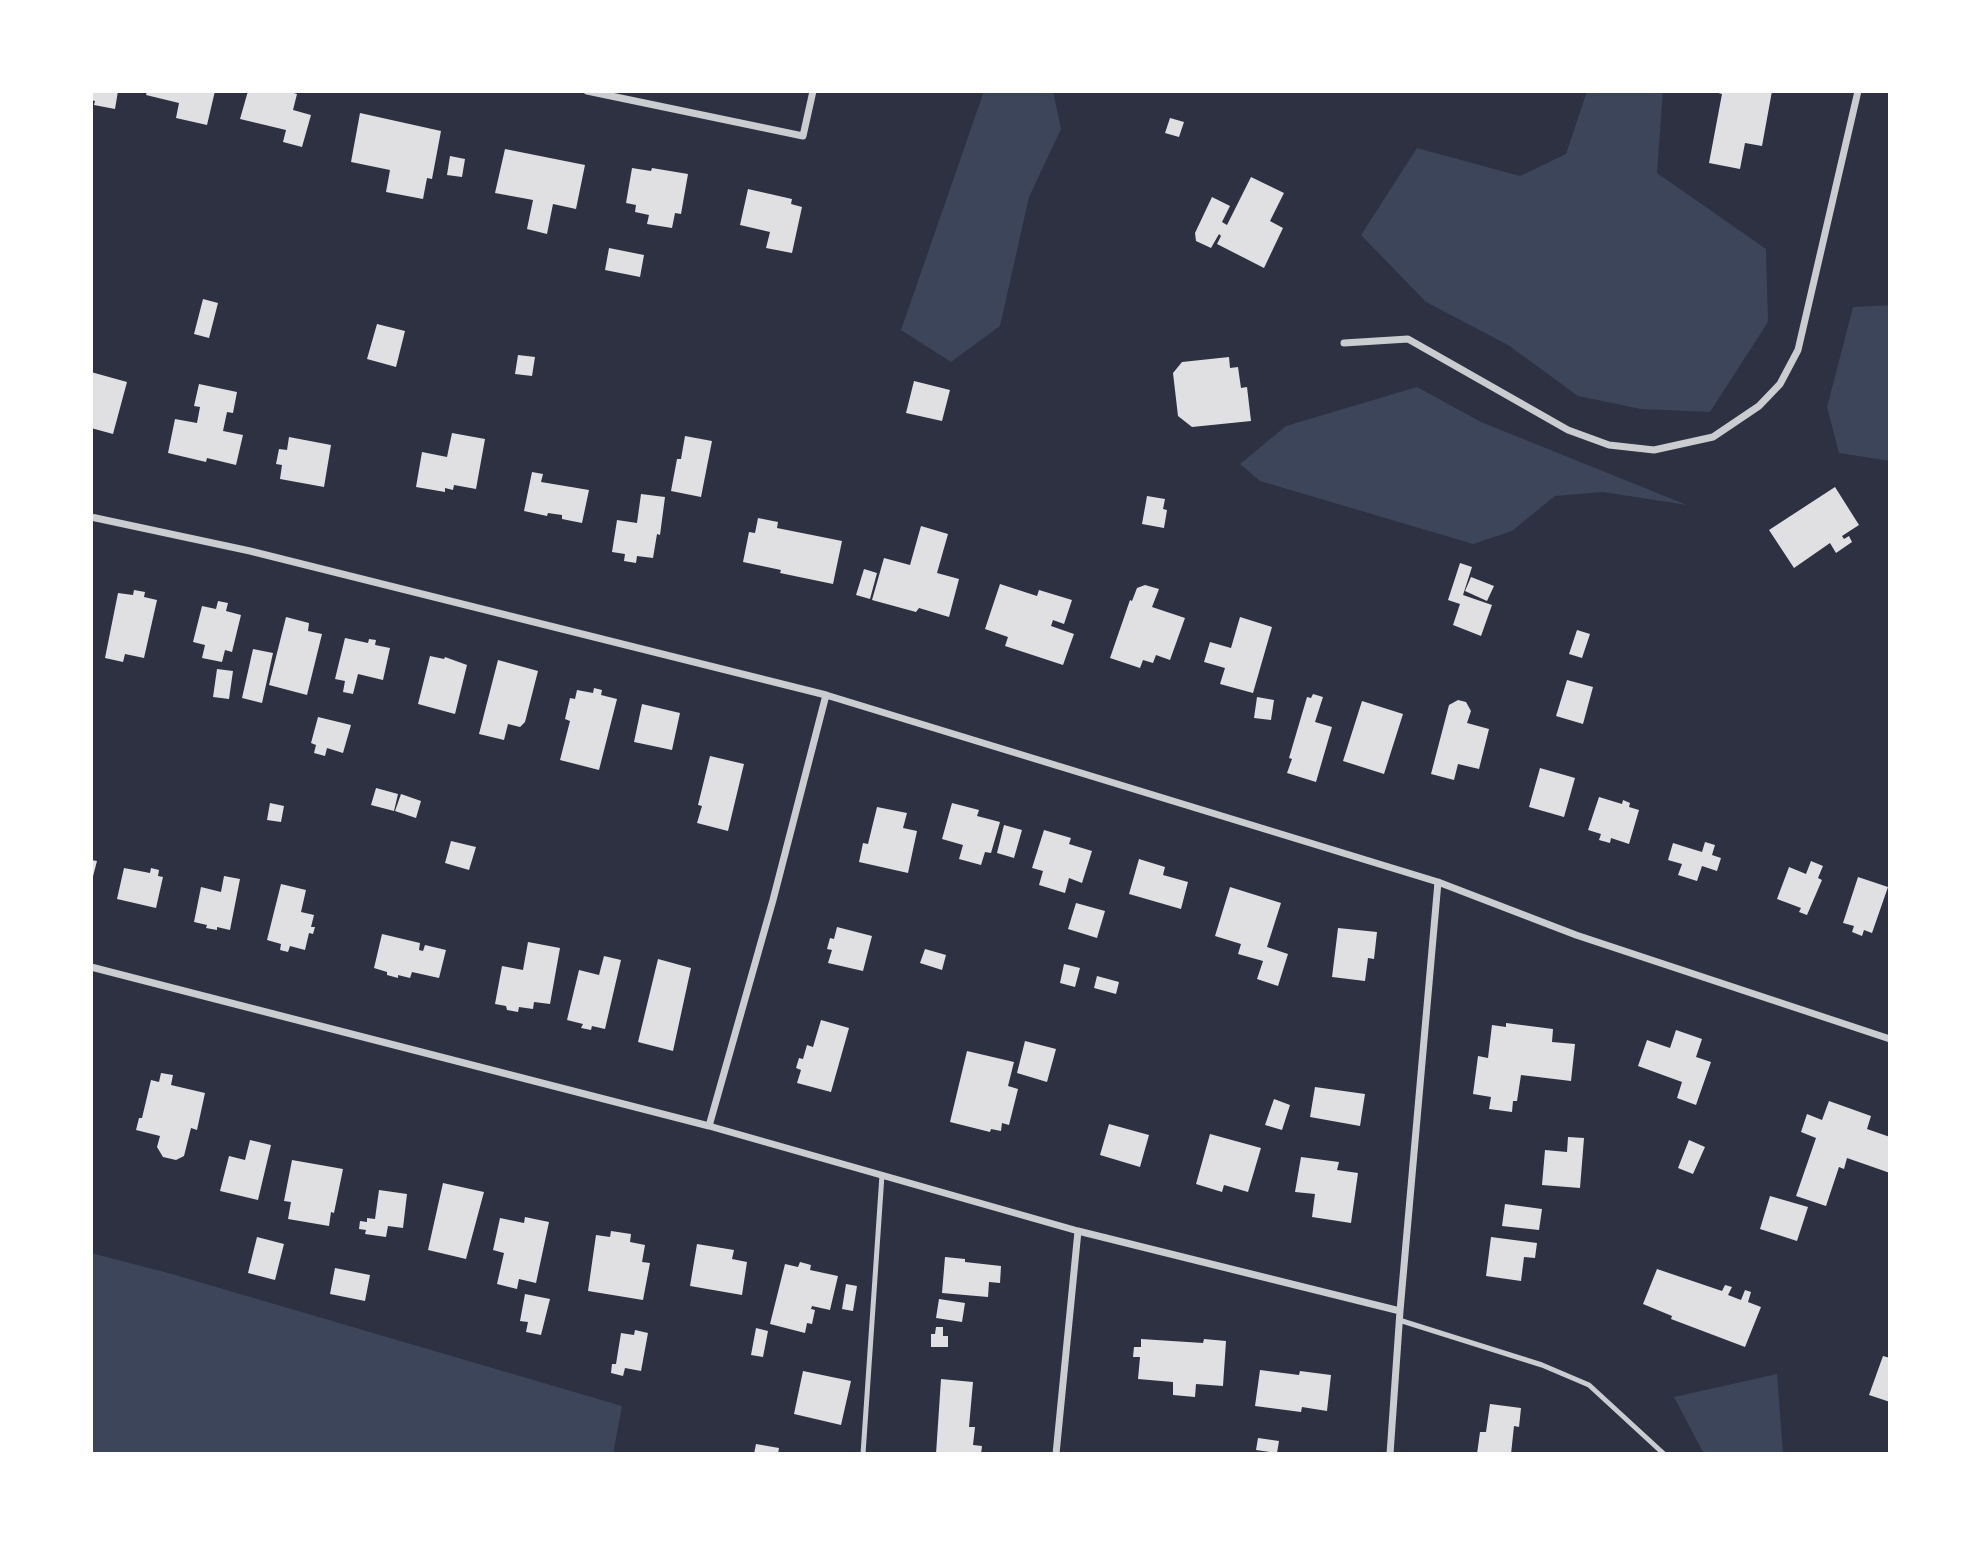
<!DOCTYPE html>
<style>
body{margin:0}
#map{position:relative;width:1981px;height:1545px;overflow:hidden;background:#2d3142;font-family:"Work Sans",sans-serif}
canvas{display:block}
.frame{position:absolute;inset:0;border:93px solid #fff;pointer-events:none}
</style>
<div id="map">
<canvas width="1981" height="1545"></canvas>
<div class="frame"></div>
</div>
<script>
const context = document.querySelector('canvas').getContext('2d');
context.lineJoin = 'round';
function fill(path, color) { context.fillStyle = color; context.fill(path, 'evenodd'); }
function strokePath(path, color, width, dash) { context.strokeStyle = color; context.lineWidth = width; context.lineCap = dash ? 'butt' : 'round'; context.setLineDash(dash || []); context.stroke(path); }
fill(new Path2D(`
 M984 91H1053L1061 129 1029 197 1000 326 951 362 901 330Z
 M1587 91H1663L1657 173 1766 249 1768 322 1710 412 1641 409 1578 396 1508 345 1426 302 1361 235 1417 148 1520 176 1566 154Z
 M1890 305V461L1839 453 1827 407 1853 307Z
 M1417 387 1481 422 1687 505 1603 492 1555 496 1512 531 1473 544 1260 481 1240 464 1286 426Z
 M91 1253 172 1274 622 1406 613 1454H91Z
 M1777 1374 1783 1454H1704L1674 1397Z`), '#3c4559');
fill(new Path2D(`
 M91 91H118L115 109 94 105 95 101 91 100Z
 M147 91H215L207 125 176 118 179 103 146 95Z
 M248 91H287L297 94 293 110 311 115 302 147 283 142 286 130 240 119Z
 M1711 91H1772L1762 146 1745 143 1740 169 1709 163 1722 94Z
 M360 113 441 131 432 179 427 178 423 199 386 192 390 170 351 162Z
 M1170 118 1184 122 1179 137 1165 133Z
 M505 149 585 165 576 209 553 204 547 234 527 229 533 200 495 193Z
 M450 156 465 159 462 177 447 175Z
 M632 168 651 171 652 168 688 174 681 214 675 213 672 228 647 224 649 215 635 212 636 205 626 203Z
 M1251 177 1284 193 1270 221 1283 228 1264 268 1217 244 1221 236 1219 234 1211 248 1196 241 1195 233 1212 197 1230 206 1222 222 1227 225Z
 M748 189 792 199 791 204 802 207 792 253 766 248 770 232 740 225Z
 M609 248 644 255 640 277 605 270Z
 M203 299 218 303 209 338 194 334Z
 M377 324 405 331 396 367 367 359Z
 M518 355 535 357 532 376 515 374Z
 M1229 357 1230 368 1238 367 1241 388 1247 387 1251 421 1192 427 1178 416 1173 373 1182 362Z
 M91 372 127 382 113 434 91 428Z
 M914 381 950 390 942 421 906 413Z
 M199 384 237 392 233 413 227 412 223 431 243 435 236 465 207 458 206 462 168 453 175 419 197 423 200 407 194 406Z
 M452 433 485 439 476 489 454 485 453 490 445 488V492L416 487 422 452 447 457Z
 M685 436 712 441 701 497 671 491 677 459H681Z
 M289 437 331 445 324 487 280 479 282 465 276 464 279 449 287 450Z
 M532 472 543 474 541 482 589 490 582 523 562 519V515L548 513 547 516 524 511Z
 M1835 487 1859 525 1842 536 1844 539 1849 536 1852 542 1836 553 1830 543 1794 568 1769 530Z
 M641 494 665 497 660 535 657 534 653 558 637 556 636 563 624 561 625 554 612 552 617 520 637 523Z
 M1147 496 1165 499 1163 509 1167 510 1164 528 1142 524Z
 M758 518 778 522 777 528 842 541 833 584 780 573 781 570 743 562 749 532 755 533Z
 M921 526 948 534 937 573 959 579 949 617 919 608 916 612 872 600 884 558 910 565Z
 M1460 563 1472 567 1463 595 1492 605 1481 636 1453 625 1460 604 1448 600Z
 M864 569 877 573 870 599 856 595Z
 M1471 577 1494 586 1487 601 1465 591Z
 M1000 584 1037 596 1039 590 1072 600 1064 624 1053 620 1051 626 1074 634 1063 665 1005 646 1008 637 985 629Z
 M1145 585 1159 589 1152 607 1185 618 1170 660 1156 655 1153 663 1143 660 1140 668 1110 658 1130 600 1132 601 1137 588Z
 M134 590 145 592 144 597 157 600 144 658 125 654 123 662 105 658 118 593 133 595Z
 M218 601 228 603 226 611 241 615 232 652 225 650 222 662 202 658 205 645 193 642 202 606 216 609Z
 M286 617 309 623 308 631 322 634 307 695 269 685Z
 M1240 617 1272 627 1253 693 1220 684 1225 668 1204 662 1210 642 1231 648Z
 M1577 630 1590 634 1582 658 1569 654Z
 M345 638 368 643 369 639 376 640 375 645 390 648 383 680 358 674 353 694 343 692 345 681 335 679Z
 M253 649 273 653 262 703 242 698Z
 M430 656 444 659 445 657 467 665 455 714 418 704Z
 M498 660 538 671 525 722 520 727 508 724 504 740 479 734Z
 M217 669 233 671 229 699 213 697Z
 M1567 680 1593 687 1583 724 1556 716Z
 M594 688 602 690 601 695 617 699 599 770 560 760 570 721 565 719 570 698 575 699 577 690 593 693Z
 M1313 694 1323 697 1315 722 1332 727 1316 782 1287 773 1292 759 1289 758 1307 697 1311 698Z
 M1257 697 1274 700 1271 720 1254 718Z
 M1458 700 1466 702 1471 711 1467 723 1489 729 1479 769 1458 764 1454 780 1431 774 1449 705Z
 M1362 701 1403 714 1384 774 1343 761Z
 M642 704 680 713 672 750 634 742Z
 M318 717 351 725 343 753 327 748 325 756 314 753 316 745 311 743Z
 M710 756 744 764 728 831 697 823 702 806 698 805Z
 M1540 768 1575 778 1564 817 1529 807Z
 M376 788 398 794 394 811 371 805Z
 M401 794 421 801 416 818 395 811Z
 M1599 797 1622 804 1623 800 1630 803 1629 807 1639 810 1629 844 1611 838 1610 843 1599 840 1601 834 1588 830Z
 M270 803 284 806 281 822 267 820Z
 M952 803 979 810 977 816 1000 822 991 853 985 852 981 865 959 859 963 845 942 839Z
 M877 807 907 813 903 828 917 831 908 873 859 862 863 843 868 844Z
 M1004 825 1022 830 1014 858 997 853Z
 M1044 830 1071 838 1069 844 1092 851 1082 883 1069 878 1065 893 1039 885 1043 871 1032 868Z
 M451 841 476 847 469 870 445 863Z
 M1705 842 1715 845 1712 855 1721 858 1717 871 1702 866 1697 881 1678 875 1682 864 1668 860 1673 843 1702 852Z
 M1139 859 1165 867 1163 875 1188 882 1181 909 1129 894Z
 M91 860 97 861 92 880H91Z
 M1811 861 1823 866 1818 878 1822 880 1807 915 1799 912 1801 908 1777 899 1789 867 1806 874Z
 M124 868 150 873 151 868 159 870 158 876 163 877 156 908 117 899Z
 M224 876 240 879 230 930 217 927V930L206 928 207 925 194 922 201 887 221 892Z
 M1858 877 1888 887 1872 933 1864 930 1862 936 1852 932 1854 926 1843 923Z
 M281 884 306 890 301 912 314 915 311 927H315L313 934 309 933 305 950 290 946 288 952 280 950 281 944 267 940Z
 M1230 887 1281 903 1267 947 1288 954 1278 986 1257 979 1263 961 1238 954 1241 944 1215 936Z
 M1076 903 1105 911 1097 938 1068 929Z
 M837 927 872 936 863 971 828 963 832 950 827 949 830 938 834 939Z
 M1338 928 1377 932 1374 959 1368 958 1365 981 1332 977Z
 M382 934 420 943 419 950 423 951 425 945 446 950 439 978 412 972 410 978 398 975V978L387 975V972L374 968Z
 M528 942 560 948 550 1004 534 1002 533 1009 519 1007 518 1012 507 1010 506 1006 495 1004 502 966 523 970Z
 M925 949 946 955 942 970 920 963Z
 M604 956 621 960 605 1029 592 1026 591 1030 581 1028 583 1024 567 1020 579 970 599 975Z
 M658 959 691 968 673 1051 638 1042Z
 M1064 964 1080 968 1075 987 1060 983Z
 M1097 976 1119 982 1116 994 1094 988Z
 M821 1020 849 1028 831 1092 797 1083 801 1070 796 1068 799 1058 803 1059 807 1045 813 1047Z
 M1506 1023 1553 1029 1552 1042 1575 1044 1571 1081 1521 1075 1517 1101H1513L1512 1112 1489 1109 1491 1097 1473 1094 1478 1056 1488 1058 1492 1025 1506 1027Z
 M1676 1030 1702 1039 1696 1057 1711 1062 1696 1105 1677 1098 1682 1082 1638 1066 1647 1040 1670 1048Z
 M1025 1041 1056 1049 1047 1082 1017 1073Z
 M967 1051 1014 1062 1008 1086 1018 1089 1009 1125 1002 1123 1001 1131 991 1129 990 1132 950 1122Z
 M161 1073 173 1075 171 1085 205 1093 197 1130 191 1128 184 1156 176 1160 163 1157 157 1147 160 1136 136 1130 139 1118H142L151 1080 159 1082Z
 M1315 1087 1365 1094 1360 1126 1310 1117Z
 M1274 1099 1290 1105 1282 1130 1265 1125Z
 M1829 1101 1871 1116 1867 1129 1890 1137V1173L1847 1158 1844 1169 1839 1167 1826 1206 1796 1196 1816 1138 1801 1132 1807 1114 1822 1120Z
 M1109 1124 1149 1135 1140 1167 1100 1155Z
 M1210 1134 1261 1148 1248 1192 1224 1185 1222 1192 1196 1184Z
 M1568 1137 1584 1138 1580 1188 1542 1185 1545 1150 1567 1152Z
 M250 1140 271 1145 258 1200 220 1191 229 1156 245 1160Z
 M1689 1140 1705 1147 1693 1174 1678 1168Z
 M1301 1157 1339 1162 1337 1170 1358 1173 1351 1223 1312 1217 1315 1194 1295 1192Z
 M292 1160 343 1169 334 1213 331 1212 329 1226 288 1219 291 1202 284 1201Z
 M443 1183 484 1192 466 1259 428 1250Z
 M379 1190 407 1194 403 1228 388 1226 386 1237 365 1234 366 1230 359 1229 360 1221 367 1222V1218L375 1219Z
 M1770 1196 1808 1207 1797 1241 1760 1229Z
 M1505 1204 1542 1209 1539 1230 1502 1226Z
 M525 1217 549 1222 536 1283 519 1279 517 1289 497 1284 504 1253 493 1250 500 1218 524 1223Z
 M611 1231 631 1234 630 1242 645 1245 642 1262 650 1263 643 1300 588 1291 596 1235 610 1237Z
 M257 1237 284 1244 275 1280 248 1273Z
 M1491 1237 1537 1243 1535 1258 1524 1257 1521 1281 1486 1276Z
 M697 1244 734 1250 732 1259 747 1262 742 1295 690 1286Z
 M945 1257 965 1259V1262L1001 1266 1000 1283 989 1282 988 1297 942 1293Z
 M800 1262 811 1265 810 1270 838 1276 830 1310 812 1306 811 1309 815 1310 812 1324 807 1323 805 1333 770 1324 785 1264 798 1267Z
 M335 1268 370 1275 365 1301 330 1294Z
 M1657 1269 1722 1291 1725 1285 1732 1287 1728 1295 1741 1300 1745 1290 1751 1292 1748 1302 1761 1307 1745 1347 1671 1319 1672 1316 1643 1304Z
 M846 1284 857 1286 853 1311 842 1309Z
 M525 1294 550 1299 541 1335 526 1332 528 1322 520 1321Z
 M939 1299 965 1303 962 1322 936 1318Z
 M936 1327H943V1336H948V1347H931V1334H935Z
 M756 1328 768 1331 763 1357 751 1355Z
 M635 1330 648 1333 641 1371 625 1368 623 1376 611 1373 612 1364H616L621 1333 634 1335Z
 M1141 1339 1203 1343 1204 1339 1226 1341 1223 1386 1196 1384 1195 1397 1173 1395V1382L1138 1379 1140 1357H1133L1134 1347H1141Z
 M1883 1356 1890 1358V1402L1869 1395Z
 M1260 1370 1299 1375 1300 1371 1331 1375 1327 1411 1302 1407 1301 1412 1255 1406Z
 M803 1371 851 1381 841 1425 794 1414Z
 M941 1379 973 1382 969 1427H975L973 1445 982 1446 981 1454H936Z
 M1490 1404 1521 1408 1519 1427 1514 1426 1511 1454H1477L1480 1432H1486Z
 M1258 1438 1279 1441 1277 1453 1256 1450Z
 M756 1444 779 1448 778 1454H754Z`), '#e0e0e3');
strokePath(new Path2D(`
 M1399 1320 1542 1365 1589 1385 1664 1454
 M863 1454 882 1175`), '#caccd0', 5);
strokePath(new Path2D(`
 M587 91 803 136 813 91
 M1344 343 1408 339 1568 430 1609 445 1654 450 1713 437 1759 406 1780 384 1798 350 1858 91
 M91 517 250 551 826 695 1438 882 1576 935 1890 1039
 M91 967 709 1126 1078 1231 1400 1311
 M709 1126 773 900 826 695
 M1056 1454 1078 1231
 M1390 1454 1400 1311 1438 882`), '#caccd0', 7);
</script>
